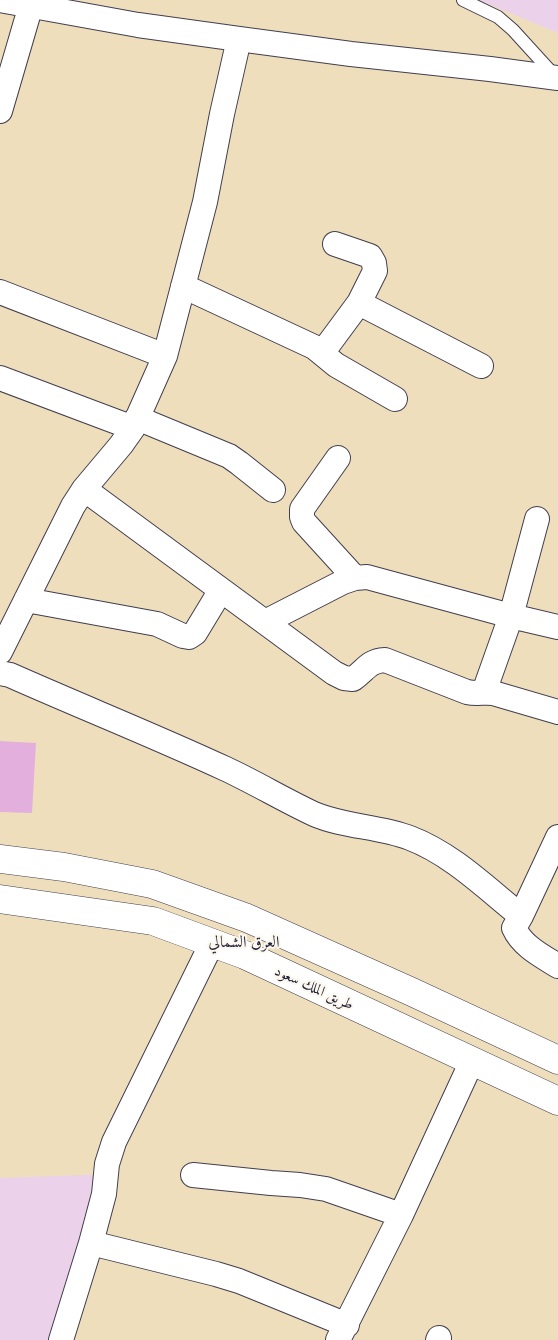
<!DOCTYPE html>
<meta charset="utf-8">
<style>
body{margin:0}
canvas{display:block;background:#efdebc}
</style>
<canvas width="558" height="1340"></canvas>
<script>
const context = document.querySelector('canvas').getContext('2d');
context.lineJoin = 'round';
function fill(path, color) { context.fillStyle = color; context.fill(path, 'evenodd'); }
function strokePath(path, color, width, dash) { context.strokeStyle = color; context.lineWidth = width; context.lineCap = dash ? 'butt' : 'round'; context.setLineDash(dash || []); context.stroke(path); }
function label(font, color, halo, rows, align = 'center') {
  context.font = font + ' "Libre Caslon Text",Amiri,serif'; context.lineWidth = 4; context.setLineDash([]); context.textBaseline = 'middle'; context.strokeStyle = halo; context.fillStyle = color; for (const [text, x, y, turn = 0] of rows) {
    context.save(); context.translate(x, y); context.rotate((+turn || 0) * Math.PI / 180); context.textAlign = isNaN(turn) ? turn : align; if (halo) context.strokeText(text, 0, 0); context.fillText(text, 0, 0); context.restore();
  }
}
fill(new Path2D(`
 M479 0H558V33Z
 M111 1174 64 1340H0V1178Z`), '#ecd1ea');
fill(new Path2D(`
 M0 741 36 743 32 813 0 812Z`), '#e3b0de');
const service = new Path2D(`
 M463 0 498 17 513 30 554 75`);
const minor = new Path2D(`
 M0 0 138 25 239 39 351 54 490 69 558 78
 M0 111 31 5
 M335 244 370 256 374 263 375 271 359 303
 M183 286 314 347 336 365 395 399
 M0 292 165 356
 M322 353 359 303 481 366
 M0 378 133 428
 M137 418 229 456 239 463 273 490
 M338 458 302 509V517L304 522 355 578
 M84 489 334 673 344 678 353 679C366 670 368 661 385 660L467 692C476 694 484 692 493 693L558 712
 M26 600 157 624 183 636 189 637 195 633 221 590
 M265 622 343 582 355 578 367 577 511 616 558 627
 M0 652 73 506 84 489 121 445 133 428 165 356 205 202 222 114 239 39
 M0 673 10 675C82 707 155 736 226 769 256 783 284 800 314 814 344 827 379 826 410 838 452 854 486 888 521 916L514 928C522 946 542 956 558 966
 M484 692 511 616 537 519
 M521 916 558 837
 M193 1175 271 1183 300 1185 326 1189 401 1215
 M91 1243 216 1274 239 1281 347 1325
 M61 1340 91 1243 104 1194 107 1164 114 1142 212 943
 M338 1340 401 1215 472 1061
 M438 1340 439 1338`);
const trunk = new Path2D(`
 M0 859 64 867 152 884 247 918 412 992 558 1060
 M0 899 153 921 245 955 558 1101`);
strokePath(service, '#413e4e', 14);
strokePath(minor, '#413e4e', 26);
strokePath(trunk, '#413e4e', 29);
strokePath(service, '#fff', 12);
strokePath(minor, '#fff', 24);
strokePath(trunk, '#fff', 28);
label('15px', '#22223b', '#fbf7ec', [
 ["طريق الملك سعود",314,988,25]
]);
label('16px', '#22223b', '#fbf7ec', [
 ["العرق الشمالي",244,942]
]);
</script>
